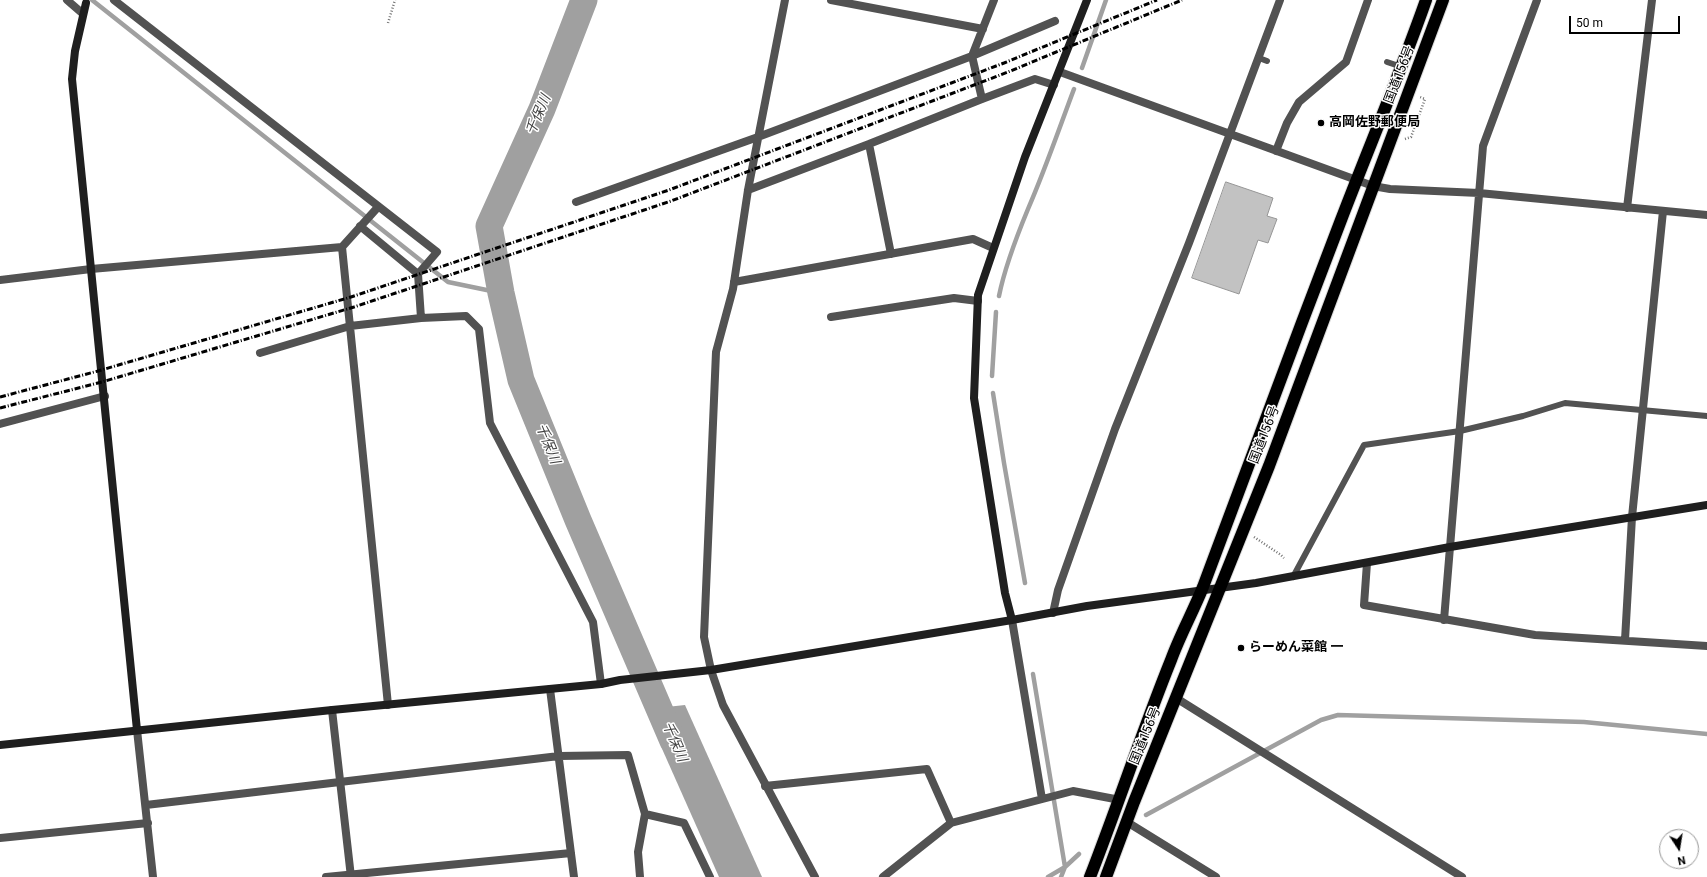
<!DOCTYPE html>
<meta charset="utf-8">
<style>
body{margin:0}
#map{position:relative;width:1707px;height:877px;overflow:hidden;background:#fff;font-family:Roboto,sans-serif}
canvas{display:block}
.north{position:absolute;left:1659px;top:829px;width:40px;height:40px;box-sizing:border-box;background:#fff;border:1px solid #999;border-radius:50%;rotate:168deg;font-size:11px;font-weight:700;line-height:16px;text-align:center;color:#000}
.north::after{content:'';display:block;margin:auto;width:14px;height:18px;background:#000;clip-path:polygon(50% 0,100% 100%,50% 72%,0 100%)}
.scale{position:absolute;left:1569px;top:16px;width:111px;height:18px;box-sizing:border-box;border:2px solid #000;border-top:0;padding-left:5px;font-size:12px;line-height:14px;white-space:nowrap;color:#000;-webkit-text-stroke:3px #fff;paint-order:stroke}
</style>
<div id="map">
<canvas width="1707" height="877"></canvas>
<div class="north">N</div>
<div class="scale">50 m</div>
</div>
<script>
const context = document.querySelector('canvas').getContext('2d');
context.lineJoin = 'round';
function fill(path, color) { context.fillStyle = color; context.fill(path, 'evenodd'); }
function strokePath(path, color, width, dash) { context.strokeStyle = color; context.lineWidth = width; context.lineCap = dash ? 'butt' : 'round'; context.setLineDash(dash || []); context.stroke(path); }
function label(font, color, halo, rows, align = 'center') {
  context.font = font + ' Roboto,"Noto Sans JP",sans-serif'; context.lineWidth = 3; context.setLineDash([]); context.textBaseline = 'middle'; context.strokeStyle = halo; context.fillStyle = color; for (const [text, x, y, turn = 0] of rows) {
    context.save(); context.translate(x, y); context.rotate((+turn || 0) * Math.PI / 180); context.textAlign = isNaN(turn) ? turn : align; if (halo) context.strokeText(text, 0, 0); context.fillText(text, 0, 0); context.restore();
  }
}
fill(new Path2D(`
 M685 705 762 877H719L663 751 648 709Z`), '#a0a0a0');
strokePath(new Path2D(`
 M92 0 448 282 501 293
 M1082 68 1106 0
 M999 296C1005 266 1016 238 1028 209 1045 170 1059 129 1074 89
 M992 376 996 312
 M993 393 1004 463 1025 583
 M1033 674 1065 867 1061 877
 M1146 815 1321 720 1338 715 1584 722 1707 734
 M1048 877 1065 867 1079 854`), '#a0a0a0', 4.5);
strokePath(new Path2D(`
 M584 0 542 109 489 226 501 293 521 380 578 520 673 741`), '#a0a0a0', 27);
const building = new Path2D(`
 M1226 182 1273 198 1267 216 1277 219 1268 243 1258 240 1239 294 1192 278Z`);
fill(building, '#c2c2c2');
strokePath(building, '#969696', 1);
const highway = new Path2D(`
 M1090 877C1118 805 1142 732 1171 660 1180 635 1193 612 1203 587 1249 465 1294 342 1341 220 1369 147 1400 74 1426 0
 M1106 877 1134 802 1269 466 1443 0`);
strokePath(highway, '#dbdbdb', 14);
strokePath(new Path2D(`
 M388 23 395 0
 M1405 139 1411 137 1425 99 1420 97
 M1254 537 1281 555 1284 558`), '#747474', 2.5, [1, 2]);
strokePath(new Path2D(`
 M1259 58 1267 61
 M1387 62 1402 67
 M1293 577 1364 445 1460 431 1523 416 1565 403 1707 416`), '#525252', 6);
strokePath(new Path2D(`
 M67 0 82 13
 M114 0 437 252 418 274 421 318
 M785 0 748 190 733 289 716 352 704 637 711 670 723 705 815 877
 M831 0 983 29
 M1060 72 1373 186 1390 189 1479 193 1707 215
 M982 99 972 56 1055 21
 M869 144 982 99 1035 79 1054 85
 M1276 151 1287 123 1299 102 1346 62 1368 0
 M748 190 869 144 891 254
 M576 202 758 137 972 56 994 0
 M378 207 342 247 388 705
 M1627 208 1652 0
 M360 226 418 274
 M0 280 91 269 342 247
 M734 282 973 239 993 248
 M831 317 954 298 978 301
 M260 353 350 326 421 318 466 316 479 329 490 423 593 622 601 684
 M0 424 105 396
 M1367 563 1364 605 1535 635 1707 646
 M1053 613 1058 590 1115 429 1189 243 1280 0
 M1012 620 1042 799
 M1444 620 1483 146 1537 0
 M1625 640 1632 517 1663 211
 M550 689 574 877
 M1176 698 1462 877
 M332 710 351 877
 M137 730 153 877
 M765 786 927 769 951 823
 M146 805 559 756 628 755 645 814 638 852 640 877
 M645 814 684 823 710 877
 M1127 822 1216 877
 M0 838 148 823
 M326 877 571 853
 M883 877 951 823 1073 791 1120 800`), '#525252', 8);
strokePath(new Path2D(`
 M86 3 75 51 72 79 137 730
 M1012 620 1005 593 974 398 978 295 1025 157 1087 0
 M0 745 332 710 601 684 620 680 711 670 1012 620 1087 606 1256 583 1450 547 1707 505`), '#1f1f1f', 8);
strokePath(highway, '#000', 12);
strokePath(new Path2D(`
 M0 397 98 371 351 297 669 190 1004 63 1157 0
 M0 408 102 382 354 307 671 201 1008 72 1182 0`), '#000', 3, [6, 2, 1, 2]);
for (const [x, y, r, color] of [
 [1321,123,4,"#000"],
 [1241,648,4,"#000"]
]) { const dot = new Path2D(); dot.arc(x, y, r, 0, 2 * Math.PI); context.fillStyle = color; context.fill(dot); strokePath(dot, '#fff', 1.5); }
label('13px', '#000', '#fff', [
 ["国道156号",1400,75,-69],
 ["国道156号",1265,435,-69],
 ["国道156号",1146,736,-68]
]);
label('bold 13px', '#000', '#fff', [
 ["高岡佐野郵便局",1329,123],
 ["らーめん菜館 一",1249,648]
], 'left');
label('italic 14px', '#414141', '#fff', [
 ["千保川",539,115,-67],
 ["千保川",547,444,68],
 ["千保川",674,742,67]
]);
</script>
